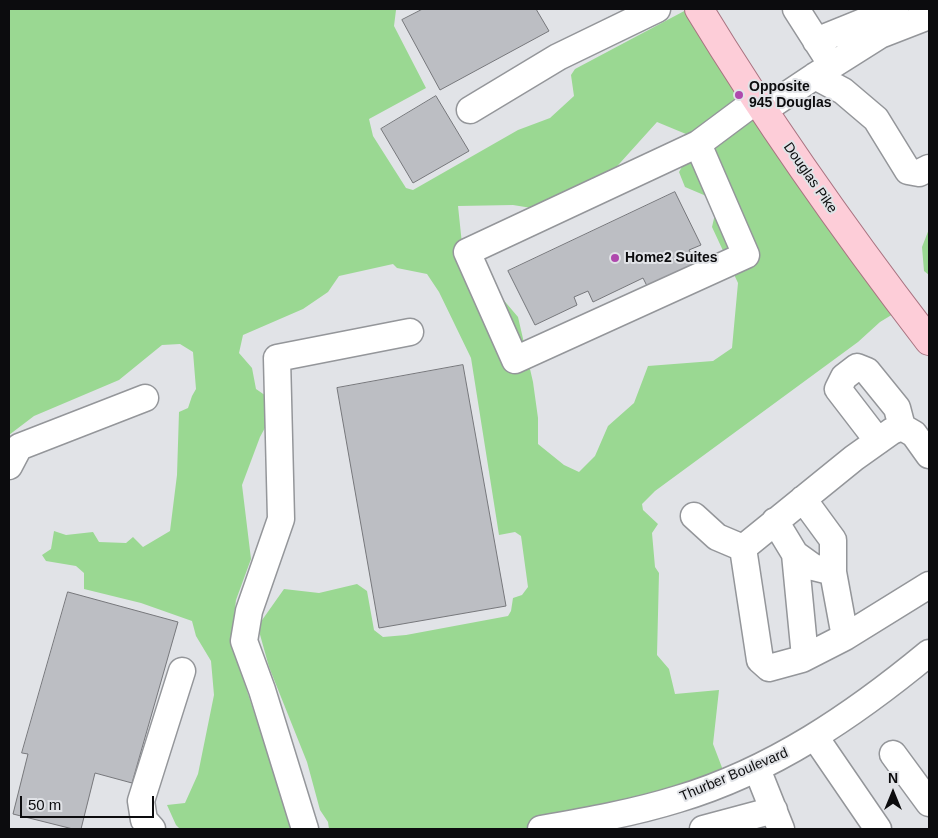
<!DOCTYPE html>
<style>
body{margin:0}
#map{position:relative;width:938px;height:838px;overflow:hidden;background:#e1e3e7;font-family:Arial,sans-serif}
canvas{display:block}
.frame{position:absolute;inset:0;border:10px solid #0c0c0e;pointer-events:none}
.north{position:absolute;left:868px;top:768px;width:50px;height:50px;-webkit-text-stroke:4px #e1e3e7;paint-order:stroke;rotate:0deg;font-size:14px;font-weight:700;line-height:20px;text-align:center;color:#0c0c0e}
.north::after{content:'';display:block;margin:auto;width:18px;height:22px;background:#0c0c0e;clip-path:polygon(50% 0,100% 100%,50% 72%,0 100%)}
.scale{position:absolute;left:20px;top:796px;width:134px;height:22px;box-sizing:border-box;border:2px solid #0c0c0e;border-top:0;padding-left:6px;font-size:15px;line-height:18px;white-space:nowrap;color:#0c0c0e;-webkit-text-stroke:4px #e1e3e7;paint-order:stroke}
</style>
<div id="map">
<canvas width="938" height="838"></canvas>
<div class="frame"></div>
<div class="north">N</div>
<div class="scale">50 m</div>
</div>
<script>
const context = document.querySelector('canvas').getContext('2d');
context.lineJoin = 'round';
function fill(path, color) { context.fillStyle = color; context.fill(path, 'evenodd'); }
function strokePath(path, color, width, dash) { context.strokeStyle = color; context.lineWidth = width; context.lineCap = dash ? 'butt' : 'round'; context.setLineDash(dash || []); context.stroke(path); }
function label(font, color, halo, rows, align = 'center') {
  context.font = font + ' Arial,sans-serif'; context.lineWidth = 4; context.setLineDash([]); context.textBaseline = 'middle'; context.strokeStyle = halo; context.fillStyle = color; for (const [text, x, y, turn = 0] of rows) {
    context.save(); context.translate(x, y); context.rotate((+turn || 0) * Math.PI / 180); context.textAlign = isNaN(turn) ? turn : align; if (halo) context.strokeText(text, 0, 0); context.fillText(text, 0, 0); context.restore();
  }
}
fill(new Path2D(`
 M9 9H398L396 10 394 26 426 88 369 119 373 136 406 188 413 190 518 130 550 118 574 96 571 75 575 69 688 9 903 308 880 322 858 342 655 491 642 504 643 510 658 524 652 533 655 567 659 573 657 655 669 669 675 694 719 690 713 744 726 778 530 829H329L328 822 320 810 307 762 269 667 259 631 260 623 284 589 319 593 357 584 367 591 374 630 383 637 406 635 508 616 511 611 513 598 522 595 528 587 521 536 515 532 499 535 471 358 439 292 427 274 397 268 393 264 339 276 328 292 303 309 243 335 239 353 252 368 256 389 269 398 274 411 260 437 242 485 251 559 236 600 231 642 289 819 290 829H180L176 825 167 805 185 803 198 774 214 695 211 661 196 636 192 621 141 603 84 589V573L76 566 46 561 42 555 51 549 54 531 66 535 93 532 99 542 126 543 133 537 143 547 170 531 177 475 179 412 188 408 192 396 196 389 193 352 180 344 162 345 119 380 34 416 9 435ZM657 122 698 139 679 172 685 187 718 201 712 227 738 283 732 348 713 361 648 366 634 403 608 426 595 456 579 472 564 465 538 444V418L533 382 518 317 490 284 462 244 458 206 513 205 556 212 611 173Z
 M929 229V275L924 271 922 247Z`), '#9ad892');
const building = new Path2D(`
 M423 9H536L549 31 440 90 402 20Z
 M436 96 469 151 413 183 381 129Z
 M675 192 701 245 689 250 697 265 648 288 643 278 593 302 588 291 574 297 577 305 535 325 508 271Z
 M463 365 506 606 379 628 337 388Z
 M68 592 178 622 132 783 95 773 81 829H73L13 814 28 754 22 753Z`);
fill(building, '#bcbec3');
strokePath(building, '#76777b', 1);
const minor = new Path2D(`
 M796 9 826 56
 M816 41 895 9
 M815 76 843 91 876 119 908 171 919 173 929 168
 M470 110 558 57 657 9
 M764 110 815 76 880 35 929 16
 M698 144 746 255 515 360 467 252 698 144 757 100
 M878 441 838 389 844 377 857 367 867 371 897 408 902 427
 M929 455 914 434 902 427 892 431 854 458 743 548 760 660 769 668 802 659 845 637 929 585
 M9 466 19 447 145 398
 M803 499 833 540V572
 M694 516 717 537 743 548
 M775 521 795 554 813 567 833 572 845 637
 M795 554 805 657
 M815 737 878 829
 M893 754 929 803
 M757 769 781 829
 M152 829 144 820 141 801 182 671
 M305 829 262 690 244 641 249 611 281 519 277 358 410 332
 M541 829C587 821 633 813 678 799 772 771 854 715 929 653
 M703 829 774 810`);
const major = new Path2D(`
 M699 9C769 124 847 234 929 341`);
strokePath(minor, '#94969a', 29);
strokePath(major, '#a87380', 30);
strokePath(minor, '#fff', 26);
strokePath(major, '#fdcdd8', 28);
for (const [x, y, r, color] of [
 [739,95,5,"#af49ad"],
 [615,258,5,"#af49ad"]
]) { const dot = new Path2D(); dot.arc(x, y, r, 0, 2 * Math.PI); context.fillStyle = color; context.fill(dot); strokePath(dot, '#e1e3e7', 2); }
label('bold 14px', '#0c0c0e', '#e1e3e7', [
 ["Opposite",749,87],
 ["945 Douglas",749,103],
 ["Home2 Suites",625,258]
], 'left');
label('14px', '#0c0c0e', '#e1e3e7', [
 ["Douglas Pike",810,178,55],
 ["Thurber Boulevard",734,775,-23]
]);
</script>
